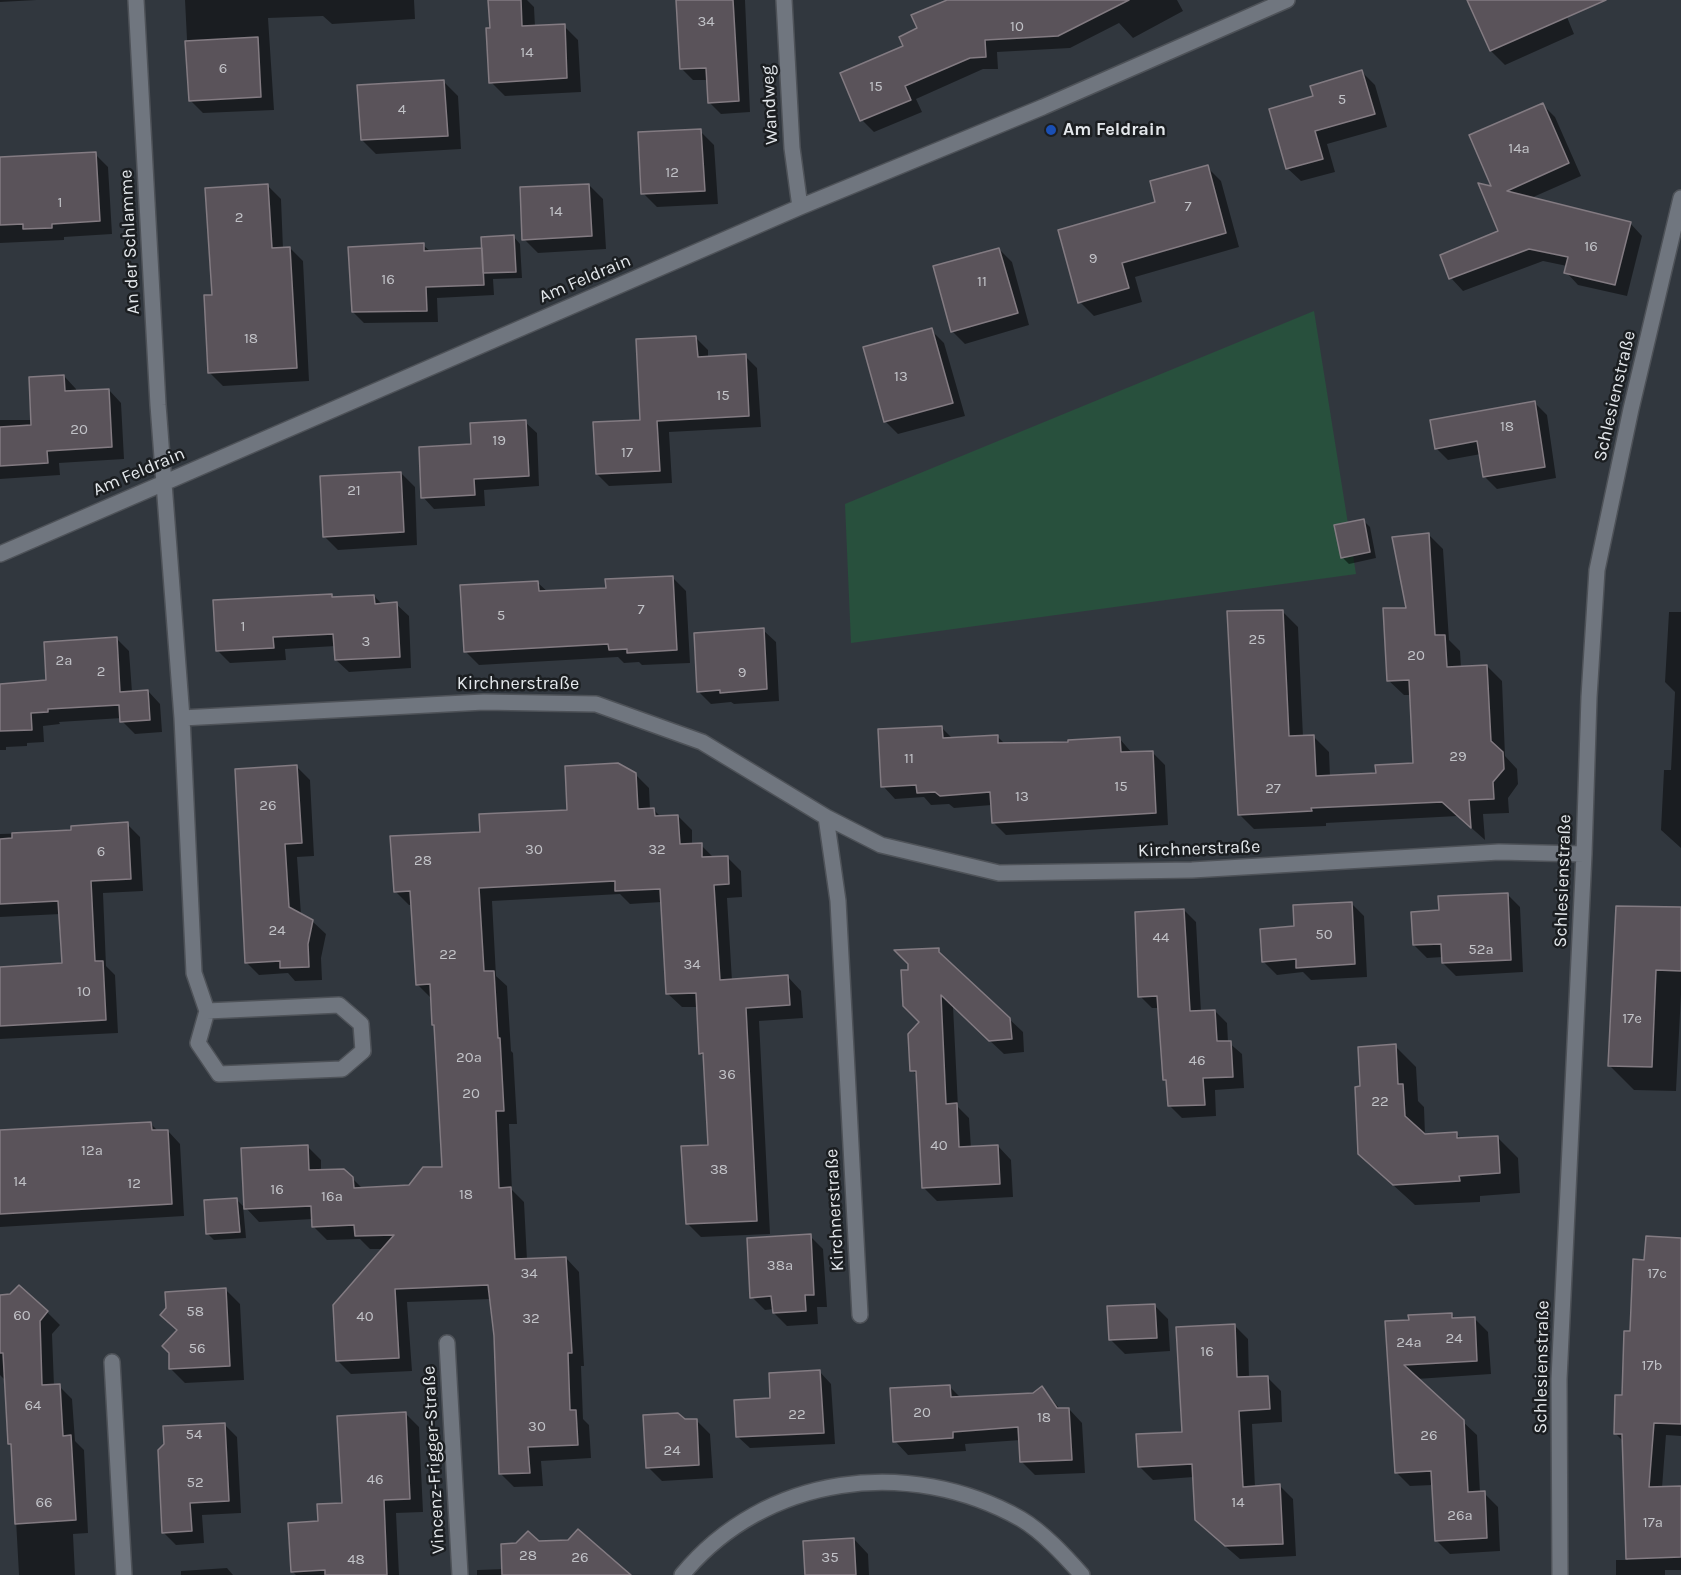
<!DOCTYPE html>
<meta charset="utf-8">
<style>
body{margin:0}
canvas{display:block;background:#31373e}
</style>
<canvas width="1681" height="1575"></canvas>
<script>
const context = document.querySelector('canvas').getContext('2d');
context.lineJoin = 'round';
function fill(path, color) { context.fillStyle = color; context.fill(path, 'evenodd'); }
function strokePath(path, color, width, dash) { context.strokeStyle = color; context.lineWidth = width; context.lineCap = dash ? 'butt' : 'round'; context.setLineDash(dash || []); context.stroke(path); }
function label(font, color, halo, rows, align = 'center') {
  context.font = font + ' Karla,sans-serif'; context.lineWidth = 5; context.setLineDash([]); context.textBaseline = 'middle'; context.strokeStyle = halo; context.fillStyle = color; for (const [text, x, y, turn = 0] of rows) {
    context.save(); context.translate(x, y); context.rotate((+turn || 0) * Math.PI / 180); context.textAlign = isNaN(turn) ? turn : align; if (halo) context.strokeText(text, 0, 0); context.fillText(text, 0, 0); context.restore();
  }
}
fill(new Path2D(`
 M1314 311 1356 574 851 643 845 504Z`), '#28503d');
fill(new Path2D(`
 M0 0H37L0 2Z
 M185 0H414L415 19 332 24 323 16 268 18 274 110 203 113 190 100Z
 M490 0H527L534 7 535 27 564 26 578 40 581 92 505 96 491 82Z
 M678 0H745L750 112 721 114 709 102 708 80H693L682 69Z
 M951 0H1177L1183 11 1133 38 1119 23 1070 48 997 52 998 69H983L916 99 922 112 874 132 862 120 905 46 919 29Z
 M1469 0H1560L1574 34 1505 65 1491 51Z
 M1362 72 1375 85 1387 127 1327 144 1335 172 1301 181 1287 168 1315 97Z
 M444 82 458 96 461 149 376 154 362 140Z
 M1543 105 1555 117 1581 176 1531 198 1630 223 1642 236 1627 296 1578 285 1566 272 1567 266 1543 261 1463 291 1451 278 1500 231 1493 189Z
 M700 131 714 145 718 204 657 207 643 193Z
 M95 154 108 167 112 234 64 237V240L0 243V159Z
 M1207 167 1221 181 1239 247 1135 277 1142 302 1094 316 1080 302 1157 203Z
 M589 185 603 199 606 249 538 253 524 239Z
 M268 186 281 199 283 249 290 248 303 261 309 381 223 386 210 373 214 296Z
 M514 237 520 244 522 278 493 279 494 295 437 298 438 322 364 323 353 312 423 245 431 252 481 250Z
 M999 249 1012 262 1029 325 965 344 952 331Z
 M931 330 944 343 965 416 898 434 885 421Z
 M696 338 708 350V358L745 356 757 368 761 427 669 432 672 483 609 486 597 474 642 421Z
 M64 376 76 389V392L109 390 121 403 124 459 59 463 60 475 0 479V420H32Z
 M1535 403 1547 415 1556 478 1497 489 1485 477 1481 454 1448 460 1436 448Z
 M525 422 537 433 539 486 484 490 485 506 434 509 423 497 473 446Z
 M401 473 415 487 417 545 338 550 324 536Z
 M1364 521 1370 527 1376 558 1349 564 1342 557Z
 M1428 534 1443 549 1449 640 1460 651 1461 667 1487 666 1502 681 1505 756 1517 769 1518 784 1508 798 1509 813 1483 814 1485 840 1458 816 1326 823V826L1254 829 1239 814 1283 612 1298 627 1303 737H1314L1329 752 1330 777 1377 774 1414 764 1411 695H1404L1388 680Z
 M673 578 686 591 690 663 642 665 639 662 624 663 618 657 479 665 465 651 538 583 548 592 607 590Z
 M331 595 334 598 374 596 383 605 396 604 409 616 411 668 349 672 336 660V646L285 649 286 660 230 663 217 650Z
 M1669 612H1681V848L1661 830 1664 770H1671L1675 692 1665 682Z
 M763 630 776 642 779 701 734 704 731 702 711 704 698 691Z
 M117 639 129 651 132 692 148 691 160 704 162 732 135 734 122 721V718L59 722 60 724 43 726 44 742 27 743V746L6 747V750H0V685L48 682Z
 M941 727 953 739 997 736 1006 745 1070 744 1119 738 1132 753 1152 752 1165 765 1168 825 1006 835 993 822 992 805 954 808 949 804 931 805 924 797 895 799 883 786Z
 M297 767 310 780 314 856 297 857 301 915 312 921 326 934 321 958 322 980 295 981 288 973 259 975 246 962Z
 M635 774 649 788 650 810H654L661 817 678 816 692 830V845H701L714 858 727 857 741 871 742 897 727 898 732 981 788 977 801 991 803 1018 759 1021 770 1234 701 1237 687 1223 709 1146 705 1058 700 1053 698 1007H682L668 994 662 902 630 904 620 894 492 901 496 976 507 986 511 1051 513 1053 517 1124H509L512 1190 524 1202 527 1260 566 1258 579 1272 584 1366H581L583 1419 589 1425 591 1458 541 1461 543 1486 514 1487 501 1474 495 1335 491 1299 407 1302 412 1371 351 1374 338 1361 384 1249H370L360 1239 327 1240 314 1227 313 1219 259 1222 246 1208 307 1146 321 1160V1171L352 1178 363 1189 410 1186 444 1168 436 1027 431 998 417 984 413 905H409L395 891 481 833 569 811Z
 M127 824 140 837 143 891 103 893 106 966 115 975 118 1033 0 1039V968L64 965 61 914 0 917V834L73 832Z
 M1507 894 1520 907 1523 972 1456 976 1443 963V957L1427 958 1414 945 1440 911Z
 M1351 903 1364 916 1367 977 1311 980 1303 972 1277 975 1264 962 1296 927Z
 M1681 908V994L1676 1091 1634 1090 1610 1066Z
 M1184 910 1196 922 1201 1012 1215 1011 1227 1023 1228 1042 1242 1054 1244 1088 1215 1090 1216 1116 1182 1118 1170 1106 1168 1084 1164 1080 1160 1008H1152L1140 996Z
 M938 950 952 965 1023 1032 1024 1052 1004 1054 953 1006 958 1107 969 1118 971 1148 998 1146 1011 1160 1013 1197 937 1201 923 1187 918 1076 912 1070 921 1022 910 971Z
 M1395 1046 1416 1067 1418 1101 1424 1107 1425 1135 1456 1134 1462 1139 1497 1137 1518 1158 1520 1193 1480 1196V1202L1415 1205 1381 1174 1362 1088Z
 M150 1123 159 1132 168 1131 180 1144 184 1216 0 1227V1132Z
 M237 1200 243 1206 246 1238 214 1240 207 1233Z
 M810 1236 823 1249 827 1307H817L818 1324 787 1326 774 1313V1309L765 1310 752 1297Z
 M1681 1240V1436L1666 1435 1662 1488H1681V1570H1665V1575H1616V1560H1628L1624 1442 1615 1433 1623 1397 1631 1333 1646 1262Z
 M226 1290 240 1304 244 1380 185 1383 171 1369 178 1331 162 1315Z
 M1154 1305 1168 1319 1170 1351 1125 1354 1111 1340Z
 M0 1308 47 1312 60 1325 52 1334 54 1386H59L72 1399 75 1441 84 1450 88 1533 73 1534 75 1575H19L12 1447 9 1443 6 1381 0 1375Z
 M1451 1314 1456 1319 1474 1318 1488 1332 1491 1374 1417 1379 1477 1435 1480 1493H1484L1498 1507 1500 1551 1450 1554 1436 1540 1433 1485 1410 1486 1396 1472 1387 1323Z
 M1234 1325 1248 1339 1249 1378 1267 1377 1281 1391 1282 1422 1252 1424 1255 1487 1280 1486 1293 1499 1296 1556 1240 1559 1210 1533 1194 1477 1153 1480 1139 1466 1183 1433Z
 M820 1372 831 1384 835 1444 750 1448 738 1437 771 1399Z
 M949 1386 961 1398 1034 1394 1042 1388 1061 1410 1069 1409 1082 1423 1085 1473 1035 1475 1022 1462 1021 1440 965 1444 966 1451 908 1455 895 1441Z
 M406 1414 419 1427 423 1512 396 1513 399 1575H296L292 1571 320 1523 344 1504Z
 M696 1420 710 1434 713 1478 662 1481 648 1467 685 1421Z
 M224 1424 237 1437 241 1513 202 1515 204 1543 176 1545 163 1532Z
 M854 1539 868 1554 869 1575H807Z
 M538 1543 627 1575H477V1570L504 1569Z
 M227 1568 233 1575H181V1571Z`), '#0007');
const building = new Path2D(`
 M488 0H521L522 26 565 24 567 78 489 83 486 28H490Z
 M676 0H733L739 101 708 103 706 68 680 69Z
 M947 0H1129L1058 36 985 40 986 57 970 58 905 86 911 100 860 121 840 73 903 46 899 37 917 28 911 15Z
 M1467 0H1606L1490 51Z
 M258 37 261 97 189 101 185 41Z
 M1362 70 1375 114 1315 131 1323 159 1286 169 1269 109 1313 96 1310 86Z
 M444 80 448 136 361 140 357 85Z
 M1543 103 1569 163 1507 191 1631 222 1615 285 1564 273 1568 257 1529 249 1449 279 1440 255 1498 231 1478 183 1491 186 1469 135Z
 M701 129 705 191 641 194 638 132Z
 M96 152 100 221 52 224V228L23 229V224L0 225V157Z
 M1208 165 1226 233 1122 263 1129 288 1078 303 1058 230 1155 202 1150 181Z
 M268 184 272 248 290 247 297 368 208 373 204 295H212L205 188Z
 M589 184 592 236 522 240 520 187Z
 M514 235 516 272 483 273 481 237Z
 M424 243V251L482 248 484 285 426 287 427 311 352 312 348 247Z
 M999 248 1018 313 951 332 933 266Z
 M932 328 953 403 884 422 863 347Z
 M696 336 698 357 746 354 749 416 657 421 660 471 596 474 593 422 640 420 636 339Z
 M64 375 65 391 109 389 112 447 47 451 48 463 0 466V427L31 425 29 377Z
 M1535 401 1545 467 1483 477 1477 441 1435 449 1430 420Z
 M526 420 529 476 474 479 475 495 421 498 419 447 471 444 470 423Z
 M401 472 404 532 323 537 320 476Z
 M1364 519 1370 552 1341 558 1334 525Z
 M1429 533 1435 635H1445L1447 667 1487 665 1491 741 1503 752 1504 769 1493 782 1494 799 1469 800 1471 828 1442 802 1311 808 1312 811 1238 815 1227 611 1283 610 1289 736 1314 735 1316 776 1376 773 1375 765 1413 763 1409 680 1387 681 1383 608H1406L1392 537Z
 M673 576 677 650 627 653V649L609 650 608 644 464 652 460 585 538 581 539 591 606 588 605 579Z
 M332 594V597L374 595 375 604 397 602 400 657 335 660 333 634 273 637 274 648 216 651 213 600Z
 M764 628 767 689 720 693V690L697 692 694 633Z
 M117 637 120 692 148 690 150 720 120 722 119 705 48 709V712L31 713 32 730 0 731V684L46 680 44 642Z
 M942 726 943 738 998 735V743L1068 742V740L1120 737 1121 752 1153 751 1156 813 992 823 990 792 940 796 935 792 917 793 916 785 881 787 878 729Z
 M618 763 636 773 638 809 654 808 655 816 678 815 680 844 702 843V857L728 856 729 884 714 885 720 980 788 975 790 1005 746 1008 757 1221 686 1224 681 1146 708 1145 703 1053 699 1054 696 993 666 994 660 889 615 891V881L479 888 484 971H494L498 1038H500L504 1111H496L499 1188 511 1187 515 1259 566 1257 572 1353H568L570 1410H576L578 1445 528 1447 530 1473 499 1474 494 1336 488 1285 395 1289 399 1358 336 1361 333 1305 394 1235 355 1236 354 1225 312 1227 311 1206 244 1209 241 1148 308 1145 309 1170 344 1169 353 1177 354 1188 409 1185 423 1167H442L434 1025H432L430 984 416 985 410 891 394 892 390 836 480 832 479 814 567 810 565 766Z
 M297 765 302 843 285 844 289 907 313 920 308 944 309 967 280 968V961L245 963 235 769Z
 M128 822 131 879 91 881 95 961H103L106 1020 0 1026V967L62 963 58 901 0 904V839L12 838V833L71 830V826Z
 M1508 893 1511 960 1442 963 1441 944 1413 945 1411 912 1439 910 1438 896Z
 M1352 902 1355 964 1296 968V959L1262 962 1260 929 1294 926 1293 905Z
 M1616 906 1681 907V971L1656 970 1652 1067 1608 1066Z
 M1184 909 1190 1011 1215 1010 1217 1041H1231L1233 1077 1203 1078 1205 1105 1168 1106 1166 1080H1163L1157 996 1138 997 1135 912Z
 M939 948V952L1010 1018 1012 1039 989 1041 941 995 946 1104 957 1103 959 1147 998 1145 1000 1184 922 1188 916 1071H910L908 1034 919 1022 903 1006 901 970H908V964L894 950Z
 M1396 1044 1398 1084H1403L1405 1116 1425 1134 1457 1132V1138L1498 1136 1500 1173 1459 1176 1460 1181 1393 1185 1358 1154 1355 1087 1360 1086 1358 1047Z
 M151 1122 152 1130H168L172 1204 0 1214V1130Z
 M237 1198 240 1232 206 1234 204 1200Z
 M811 1234 814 1295H805L806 1311 773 1313 771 1296 750 1298 747 1238Z
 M1646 1236 1681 1238V1424L1654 1423 1649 1487 1681 1486V1557L1626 1559 1622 1434H1614L1615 1395H1622L1624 1331H1630L1633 1259 1644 1260Z
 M19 1285 48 1311 40 1321 42 1385 60 1384 63 1436 71 1435 76 1520 15 1524 11 1444H8L3 1353H0V1295L10 1294Z
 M226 1288 230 1366 169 1369V1353L162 1346 177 1330 160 1315 166 1308 165 1292Z
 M1155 1304 1157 1338 1109 1340 1107 1306Z
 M1452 1313V1318L1475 1317 1477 1361 1404 1365 1464 1420 1468 1492 1485 1491 1487 1538 1435 1541 1431 1471 1395 1473 1385 1321 1409 1320 1408 1315Z
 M1235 1324 1237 1377 1268 1376 1270 1409 1239 1411 1243 1487 1280 1484 1283 1544 1225 1546 1195 1520 1192 1464 1138 1467 1136 1434 1182 1432 1176 1327Z
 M820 1370 824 1433 736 1437 734 1400 770 1398 769 1373Z
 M950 1385 951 1397 1033 1393 1042 1386 1057 1408H1069L1072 1460 1020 1462 1018 1427 953 1432V1438L893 1442 890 1388Z
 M406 1412 410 1499 384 1500 387 1575H325V1570L291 1572 288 1523 318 1521 317 1504 342 1503 337 1416Z
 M678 1413 685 1419H697L699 1465 646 1468 643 1415Z
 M225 1423 229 1501 190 1503 192 1531 162 1533 158 1450 164 1444 163 1426Z
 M578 1529 631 1575H502L501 1544 516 1543 528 1531 539 1541 568 1540Z
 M854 1538 856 1575H805L803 1541Z`);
fill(building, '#5a535a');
strokePath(building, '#837b82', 1.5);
const minor = new Path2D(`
 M136 0 158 405 182 718 194 973 207 1011 339 1005 361 1024 363 1051 342 1069 219 1074 198 1043 207 1011
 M784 0 792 148 800 207
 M0 554 800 207 1043 107 1287 0
 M182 718 484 702 596 704 702 742 826 817 881 845 999 873 1192 870 1499 852 1584 854
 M826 817 838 901 860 1315
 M447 1343 460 1575
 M112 1362 124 1575
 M682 1575C765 1474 909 1456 1021 1519 1043 1532 1065 1556 1082 1575
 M1560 1575 1559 1379 1584 854 1589 697 1597 570 1631 409 1681 198`);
strokePath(minor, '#4e5258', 18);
strokePath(minor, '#70767f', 15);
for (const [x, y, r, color] of [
 [1051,130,6,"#1a4fb4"]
]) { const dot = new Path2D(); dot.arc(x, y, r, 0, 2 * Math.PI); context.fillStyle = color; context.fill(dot); strokePath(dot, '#1b1e21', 2); }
label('15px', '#c1c2c7', null, [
 ["34",706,22],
 ["10",1017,27],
 ["14",527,53],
 ["6",223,69],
 ["15",876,87],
 ["5",1342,100],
 ["4",402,110],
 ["14a",1519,149],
 ["12",672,173],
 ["1",60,203],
 ["7",1188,207],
 ["14",556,212],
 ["2",239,218],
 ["16",1591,247],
 ["9",1093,259],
 ["16",388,280],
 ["11",982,282],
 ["18",251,339],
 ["13",901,377],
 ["15",723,396],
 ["18",1507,427],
 ["20",79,430],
 ["19",499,441],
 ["17",627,453],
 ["21",354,491],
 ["7",641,610],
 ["5",501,616],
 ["1",243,627],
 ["25",1257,640],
 ["3",366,642],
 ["20",1416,656],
 ["2a",64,661],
 ["2",101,672],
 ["9",742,673],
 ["29",1458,757],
 ["11",909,759],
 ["15",1121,787],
 ["27",1273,789],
 ["13",1022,797],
 ["26",268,806],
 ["30",534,850],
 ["32",657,850],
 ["6",101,852],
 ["28",423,861],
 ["24",277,931],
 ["50",1324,935],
 ["44",1161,938],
 ["52a",1481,950],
 ["22",448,955],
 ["34",692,965],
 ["10",84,992],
 ["17e",1632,1019],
 ["20a",469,1058],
 ["46",1197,1061],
 ["36",727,1075],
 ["20",471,1094],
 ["22",1380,1102],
 ["40",939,1146],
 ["12a",92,1151],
 ["38",719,1170],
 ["14",20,1182],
 ["12",134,1184],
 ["16",277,1190],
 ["18",466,1195],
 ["16a",332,1197],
 ["38a",780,1266],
 ["34",529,1274],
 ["17c",1657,1274],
 ["58",195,1312],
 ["60",22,1316],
 ["40",365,1317],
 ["32",531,1319],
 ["24",1454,1339],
 ["24a",1409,1343],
 ["56",197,1349],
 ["16",1207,1352],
 ["17b",1652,1366],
 ["64",33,1406],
 ["20",922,1413],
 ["22",797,1415],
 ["18",1044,1418],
 ["30",537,1427],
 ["54",194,1435],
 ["26",1429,1436],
 ["24",672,1451],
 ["46",375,1480],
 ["52",195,1483],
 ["66",44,1503],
 ["14",1238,1503],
 ["26a",1460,1516],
 ["17a",1653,1523],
 ["28",528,1556],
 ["26",580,1558],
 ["35",830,1558],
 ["48",356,1560]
]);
label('18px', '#e3e7eb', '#1b1e21', [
 ["Wandweg",770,105,-93],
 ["An der Schlamme",130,242,-93],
 ["Am Feldrain",585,279,-23],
 ["Schlesienstraße",1615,396,-77],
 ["Am Feldrain",139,472,-23],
 ["Kirchnerstraße",518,684],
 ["Kirchnerstraße",1199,849,-2],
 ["Schlesienstraße",1563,881,-88],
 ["Kirchnerstraße",835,1210,-93],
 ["Schlesienstraße",1542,1367,-89],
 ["Vincenz-Frigger-Straße",434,1460,-93]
]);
label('bold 18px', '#e3e7eb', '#1b1e21', [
 ["Am Feldrain",1063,130]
], 'left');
</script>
